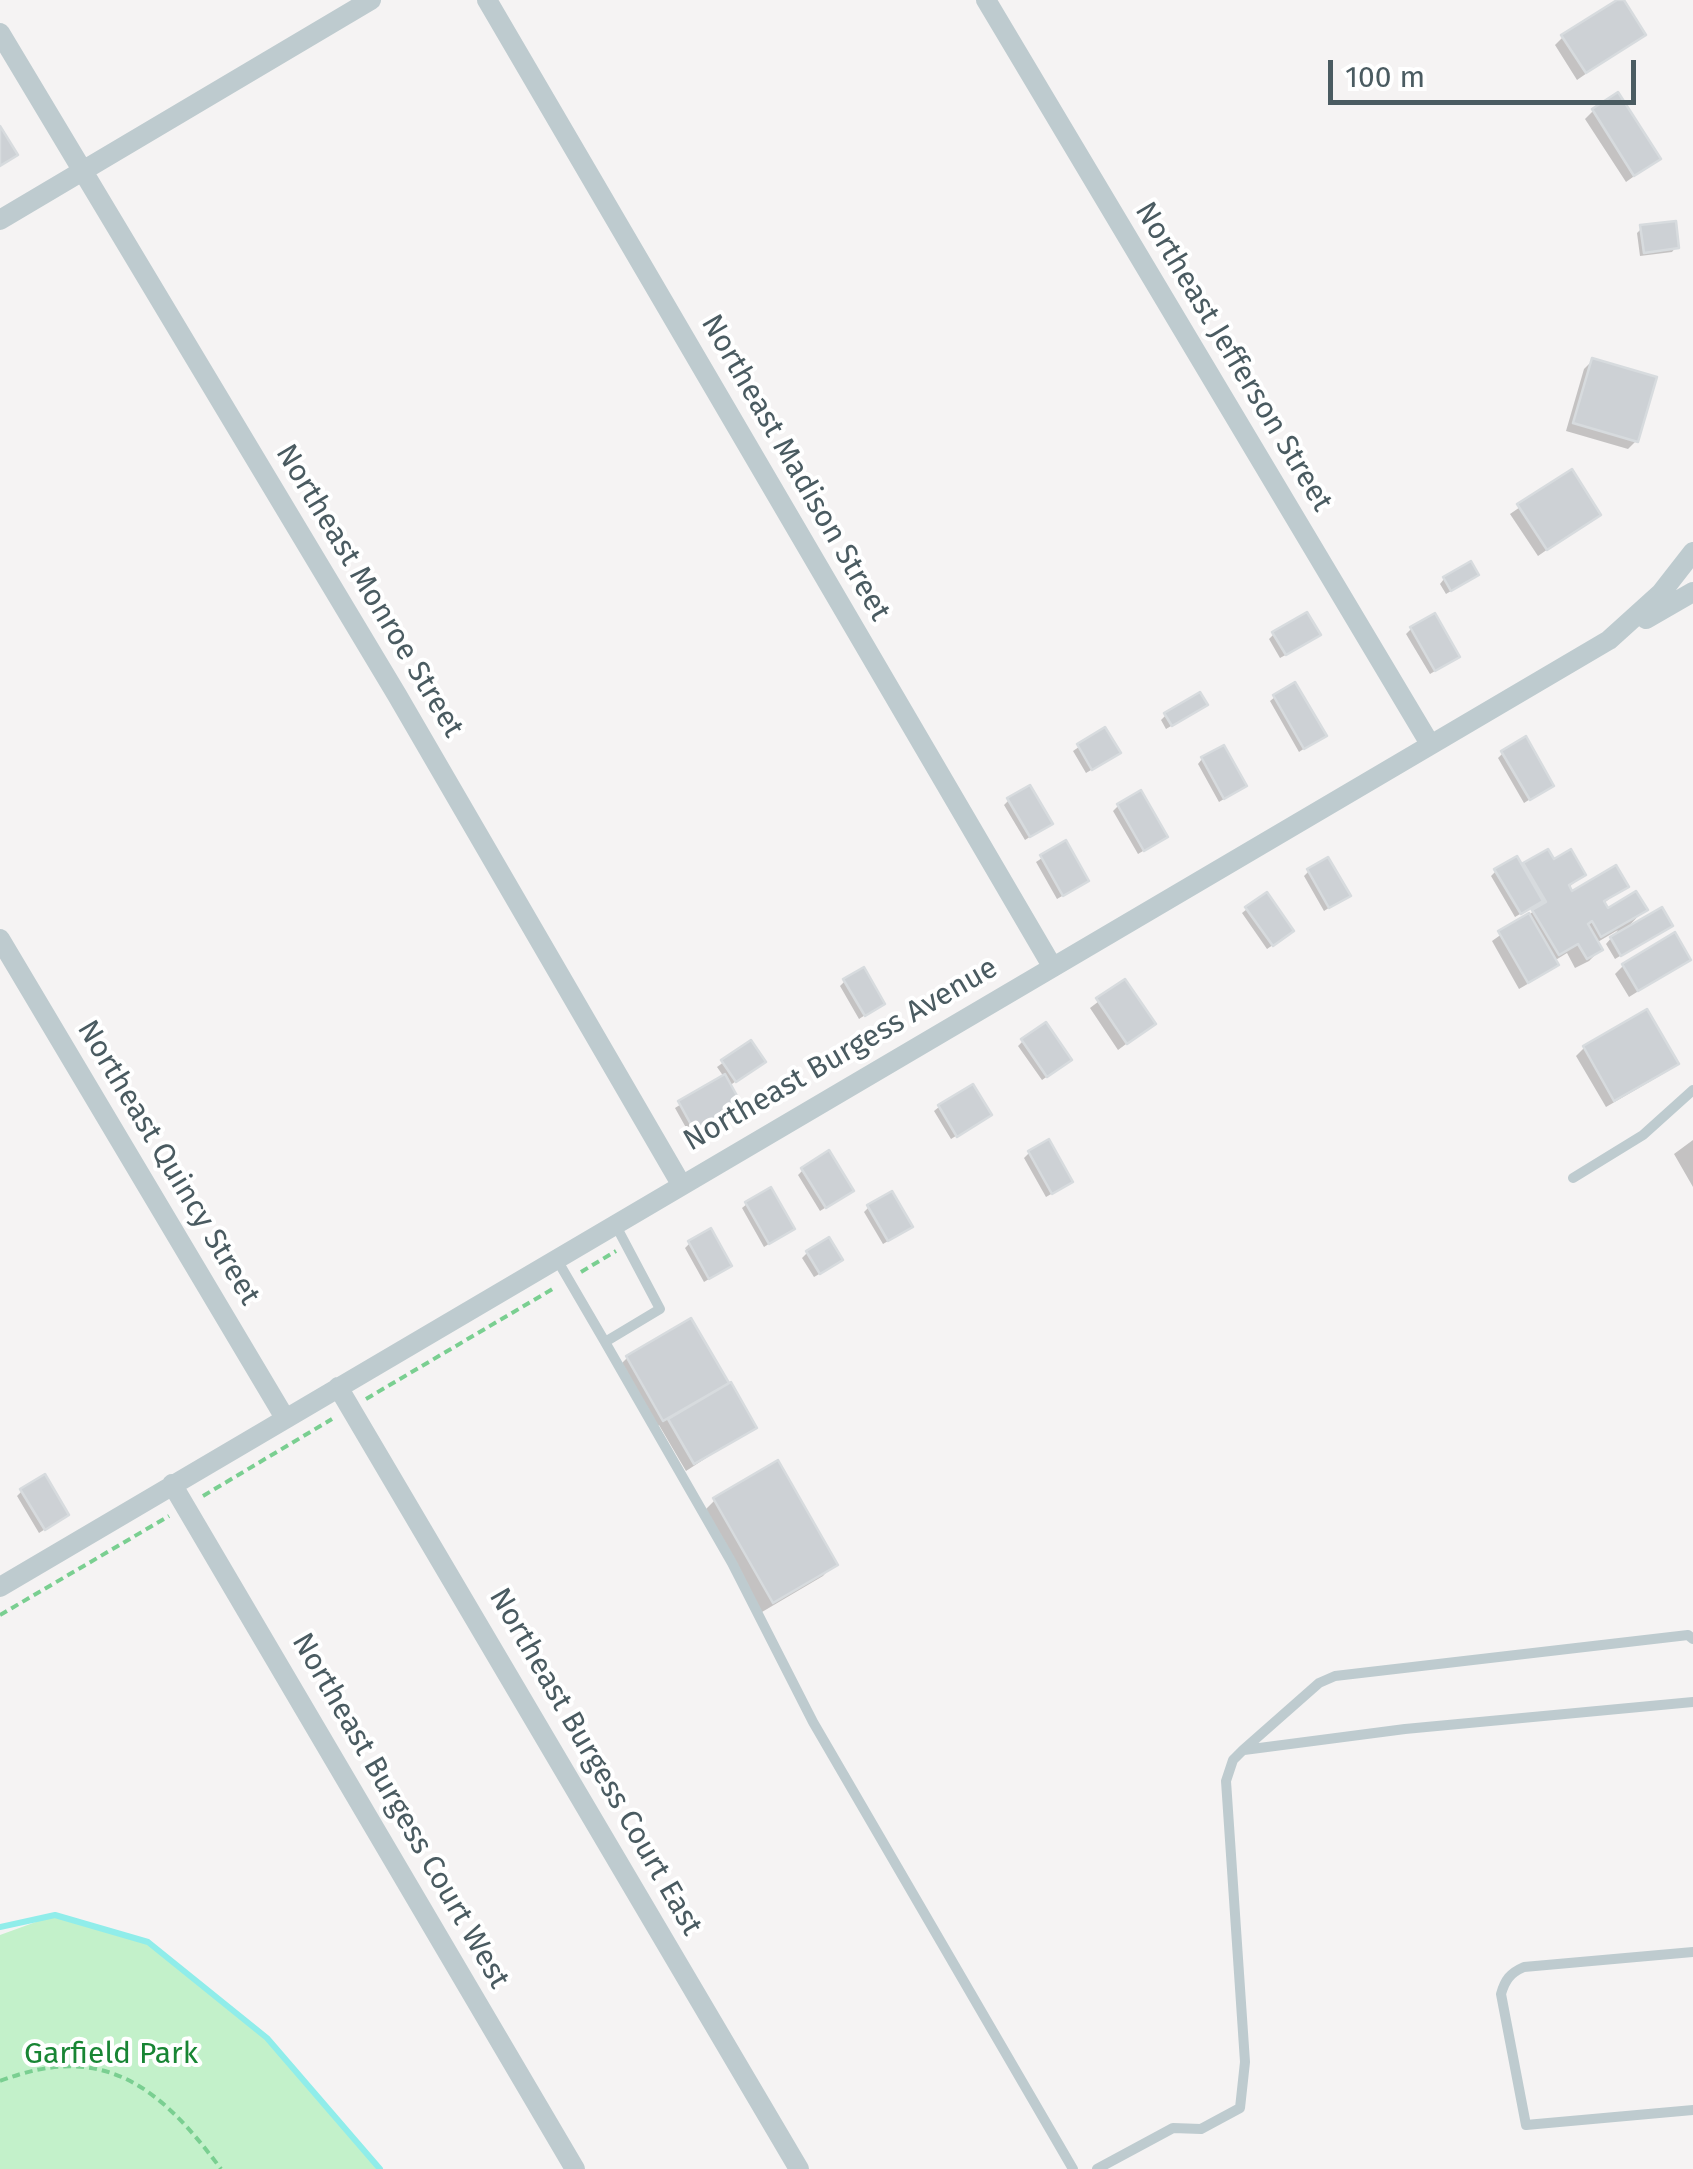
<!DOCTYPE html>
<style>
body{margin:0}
#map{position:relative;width:1693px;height:2169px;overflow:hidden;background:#f5f3f3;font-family:"Fira Sans",sans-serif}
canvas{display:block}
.scale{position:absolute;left:1328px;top:60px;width:308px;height:45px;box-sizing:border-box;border:5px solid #4a5b61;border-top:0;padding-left:12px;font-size:30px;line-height:35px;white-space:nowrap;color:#4a5b61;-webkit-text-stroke:8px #fff;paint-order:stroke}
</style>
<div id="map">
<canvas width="1693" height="2169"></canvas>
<div class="scale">100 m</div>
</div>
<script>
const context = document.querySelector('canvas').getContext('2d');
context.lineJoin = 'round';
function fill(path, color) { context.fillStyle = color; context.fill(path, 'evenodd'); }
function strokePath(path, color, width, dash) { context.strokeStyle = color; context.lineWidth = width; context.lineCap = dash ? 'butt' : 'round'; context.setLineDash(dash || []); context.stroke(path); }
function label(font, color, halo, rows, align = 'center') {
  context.font = font + ' "Fira Sans",sans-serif'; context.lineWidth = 8; context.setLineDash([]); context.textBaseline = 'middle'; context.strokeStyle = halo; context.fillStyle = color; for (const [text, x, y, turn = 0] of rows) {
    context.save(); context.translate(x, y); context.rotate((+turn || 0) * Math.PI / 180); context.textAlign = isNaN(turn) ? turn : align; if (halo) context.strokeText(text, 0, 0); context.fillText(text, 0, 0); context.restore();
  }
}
fill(new Path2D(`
 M55 1915 148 1942 267 2038 380 2169H0V1935Z`), '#c3f1ca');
fill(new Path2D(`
 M1643 34 1577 80 1555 45 1563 37Z
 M1593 111 1658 159 1626 182 1585 119Z
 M1642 228 1676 247 1672 252 1640 256 1637 233Z
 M1592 361 1636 441 1628 449 1566 431 1584 369Z
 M1571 472 1598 514 1538 556 1510 514Z
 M1444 579H1471L1446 594 1440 584Z
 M1411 629 1452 661 1430 674 1406 634Z
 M1274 634 1313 640 1280 658 1269 639Z
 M1275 697 1323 736 1299 752 1270 701Z
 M1200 709 1166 729 1161 720 1166 715Z
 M1104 730 1113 757 1086 773 1073 751Z
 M1503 753 1551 786 1524 803 1498 758Z
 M1202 759 1239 790 1219 802 1198 764Z
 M1009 800 1050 824 1025 840 1004 805Z
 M1118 806 1160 841 1138 854 1113 811Z
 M1065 843 1081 885 1057 899 1036 862Z
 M1553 862 1583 875 1568 888 1571 894 1625 886 1603 904 1607 911 1644 910 1626 929 1670 926 1615 959 1606 944 1618 930 1596 943 1600 950 1589 961 1575 968 1567 953 1554 961 1556 964 1548 972 1519 989 1492 941 1534 911 1532 907 1515 917 1491 876 1496 871Z
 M1309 871 1347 896 1324 911 1304 876Z
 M1247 909 1286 936 1267 949 1242 913Z
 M1688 960 1629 997 1615 974 1623 966Z
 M845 981 882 1004 859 1019 840 986Z
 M1124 982 1153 1024 1118 1050 1090 1008Z
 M1023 1041 1064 1065 1042 1080 1018 1046Z
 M750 1043 758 1066 729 1086 733 1107 689 1133 675 1108 724 1077 717 1067Z
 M1584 1048 1676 1063 1668 1071 1606 1107 1576 1056Z
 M939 1107 989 1115 951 1139 934 1111Z
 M1693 1140V1187L1674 1154Z
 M1029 1153 1065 1186 1046 1197 1024 1158Z
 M803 1170 846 1195 820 1211 798 1175Z
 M747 1204 792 1229 764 1247 742 1208Z
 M869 1207 905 1231 883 1244 864 1212Z
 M690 1243 724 1270 704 1282 685 1248Z
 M807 1253 835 1265 814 1277 802 1258Z
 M690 1322 754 1427 686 1471 659 1425 652 1430 616 1369 627 1358Z
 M22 1491 61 1519 39 1533 17 1496Z
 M715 1500 834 1564 823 1576 762 1612 704 1511Z`), '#0003');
strokePath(new Path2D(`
 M0 1927 55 1915 148 1942 267 2038 380 2169`), '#90edea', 6);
const building = new Path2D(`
 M1617 0H1624L1646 35 1586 73 1561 35Z
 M1618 92 1661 159 1634 176 1592 109Z
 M0 126 18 155 0 166Z
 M1676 221 1679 248 1644 253 1640 225Z
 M1592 358 1657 377 1638 442 1573 423Z
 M1572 469 1601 515 1547 550 1517 504Z
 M1471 561 1479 575 1451 591 1443 577Z
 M1307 612 1321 635 1286 655 1272 632Z
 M1435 613 1460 657 1435 671 1410 627Z
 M1295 682 1327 736 1304 749 1273 695Z
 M1200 692 1208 705 1172 726 1164 713Z
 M1105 727 1121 753 1092 770 1077 744Z
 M1526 736 1554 786 1530 800 1501 751Z
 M1224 745 1247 786 1224 799 1201 757Z
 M1030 785 1053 824 1030 837 1007 798Z
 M1141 790 1168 837 1144 851 1117 804Z
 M1066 840 1089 881 1063 896 1040 855Z
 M1548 849 1554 859 1571 849 1586 875 1569 885 1572 891 1616 865 1629 887 1604 901 1608 908 1636 891 1648 910 1601 937 1592 921 1588 924 1603 950 1587 959 1578 944 1559 955 1532 910 1546 902 1523 863Z
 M1517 856 1543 901 1521 914 1494 869Z
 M1328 857 1351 896 1329 908 1307 869Z
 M1267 892 1294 931 1273 946 1245 907Z
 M1662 907 1673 926 1621 956 1610 937Z
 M1529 913 1559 965 1528 983 1498 931Z
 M1675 932 1691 960 1638 991 1622 964Z
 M864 967 885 1004 865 1016 843 979Z
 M1125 979 1156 1024 1127 1044 1096 998Z
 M1647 1009 1679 1064 1614 1101 1583 1046Z
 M1046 1022 1072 1060 1047 1077 1021 1039Z
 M751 1040 766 1062 736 1082 721 1060Z
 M725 1074 741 1103 694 1130 678 1101Z
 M973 1084 992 1115 957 1137 938 1105Z
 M1049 1139 1073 1182 1052 1194 1028 1151Z
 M829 1150 854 1191 826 1208 801 1168Z
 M771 1187 795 1229 769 1244 745 1202Z
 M892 1191 913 1227 888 1241 867 1205Z
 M711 1228 732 1266 709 1279 688 1241Z
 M829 1237 843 1260 820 1274 806 1251Z
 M691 1318 729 1383 663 1421 626 1356Z
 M731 1382 757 1428 694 1464 668 1419Z
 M778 1460 838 1565 773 1603 713 1498Z
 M45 1474 69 1515 45 1530 20 1489Z`);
fill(building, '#cdd1d5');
strokePath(building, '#d7dbde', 2.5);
strokePath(new Path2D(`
 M581 1272 616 1251
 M366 1399 556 1287
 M203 1496 332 1419
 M0 1615 169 1516
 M0 2081C104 2041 160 2087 221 2169`), '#7acf91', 4, [8, 5]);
strokePath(new Path2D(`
 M1573 1178 1643 1135 1693 1090
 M556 1258 605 1342 660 1309 615 1224
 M605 1342 732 1563 813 1722 1073 2169
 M1244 1750 1405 1729 1693 1702
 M1693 1952 1524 1967C1510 1973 1505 1980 1501 1994L1526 2125 1693 2110
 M1097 2169 1173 2128 1201 2129 1240 2108 1245 2062 1226 1781 1233 1760 1243 1750 1319 1683 1335 1676 1688 1635 1693 1639`), '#becbcf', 10);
strokePath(new Path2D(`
 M487 0 1052 966
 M986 0 1430 744
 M0 33 397 695 681 1184
 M0 220 371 0
 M1646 619 1693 592
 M0 939 285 1418
 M338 1387 799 2169
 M172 1484 575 2169
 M0 1587 1609 640 1661 593 1693 552`), '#becbcf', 20);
label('30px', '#4a5b61', '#fff', [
 ["Northeast Jefferson Street",1233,357,59],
 ["Northeast Madison Street",795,468,60],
 ["Northeast Monroe Street",369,591,59],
 ["Northeast Burgess Avenue",841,1055,-30],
 ["Northeast Quincy Street",168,1163,59],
 ["Northeast Burgess Court East",595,1762,60],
 ["Northeast Burgess Court West",400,1811,60]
]);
label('30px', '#188534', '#fff', [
 ["Garfield Park",111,2055]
]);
</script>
